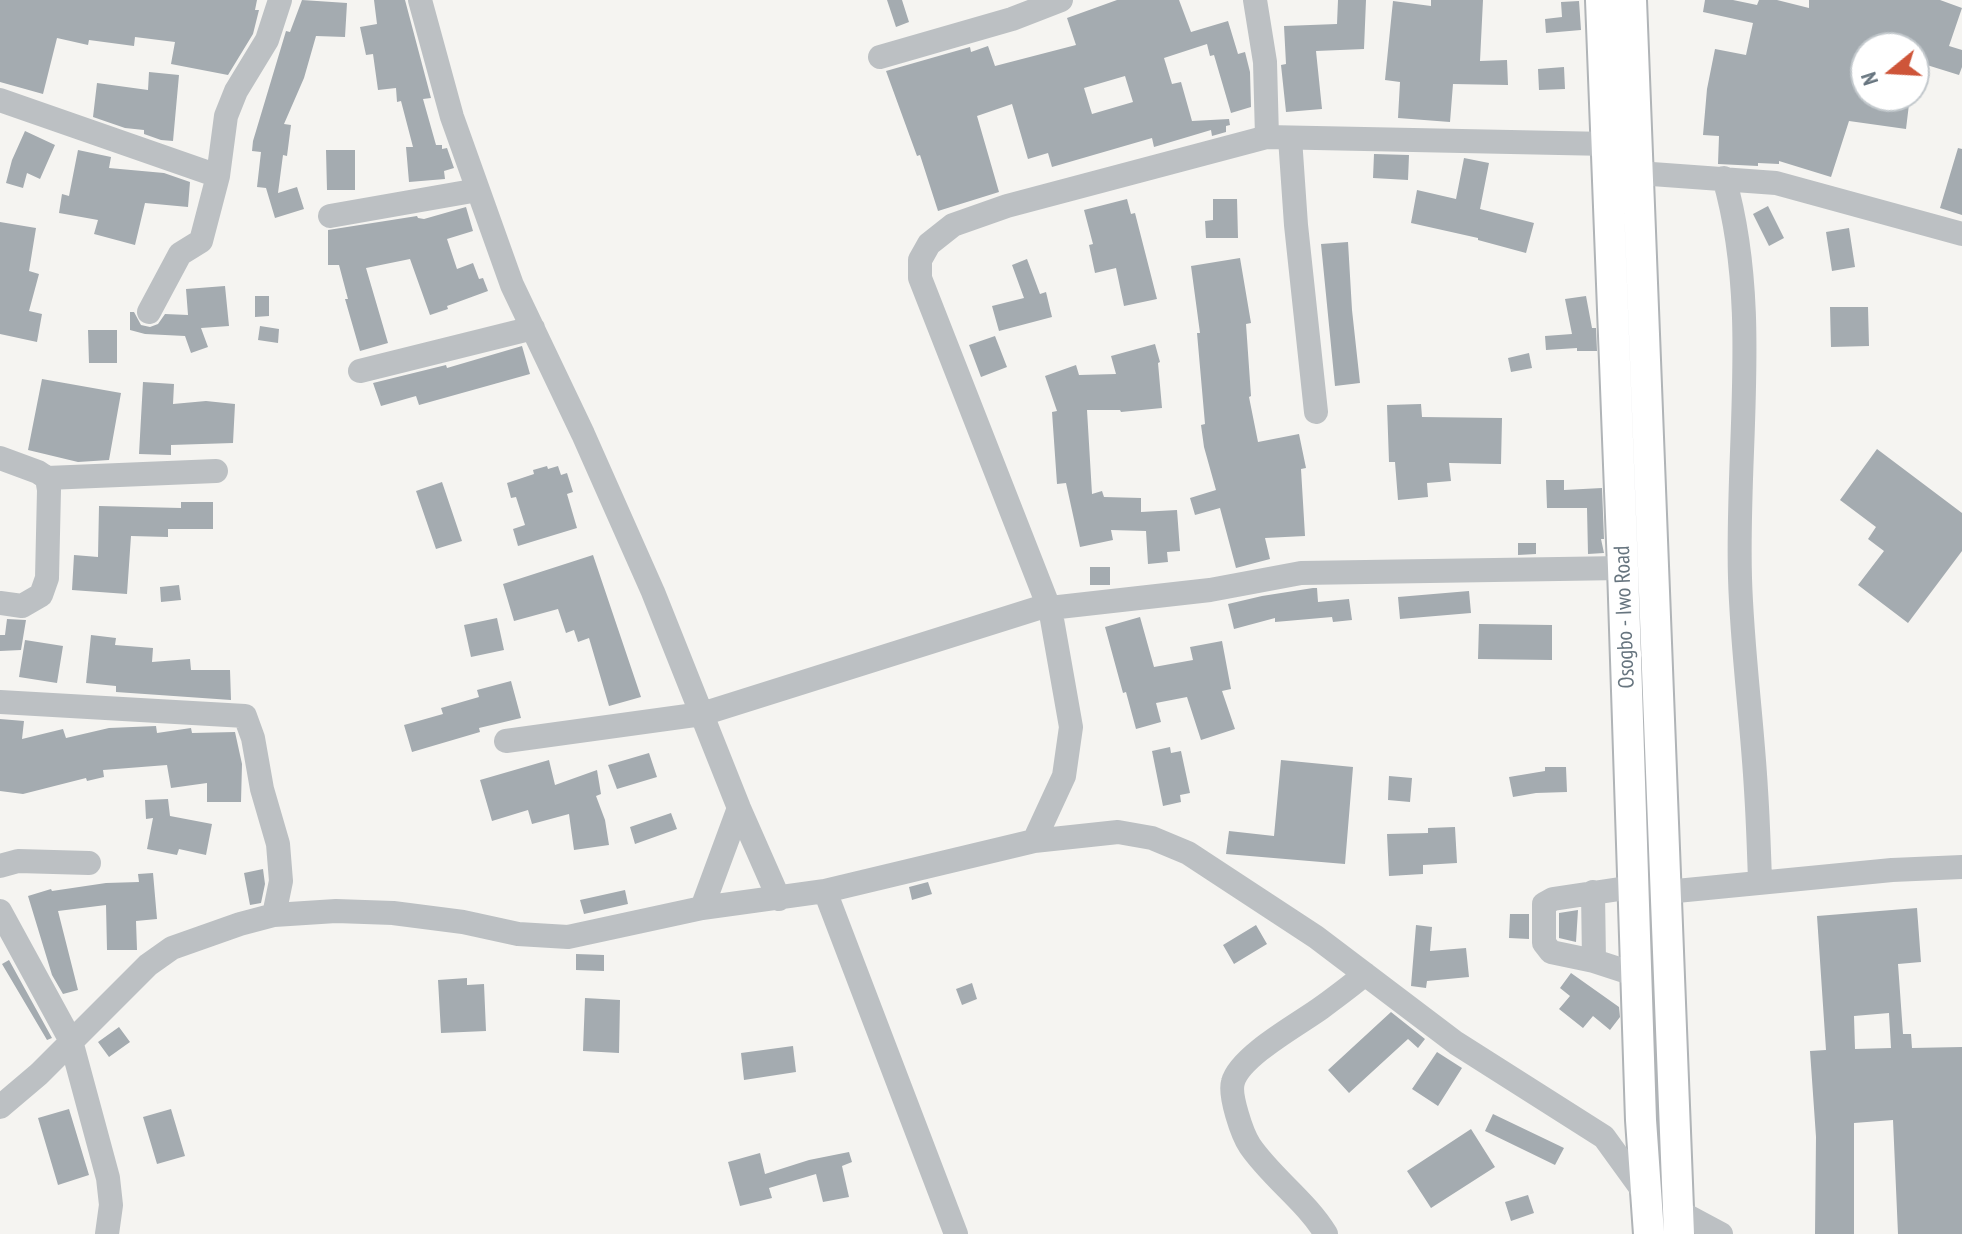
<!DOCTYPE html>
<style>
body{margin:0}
#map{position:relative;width:1962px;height:1234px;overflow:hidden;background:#f5f4f1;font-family:"PT Sans Narrow",sans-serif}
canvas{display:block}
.north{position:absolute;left:1850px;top:32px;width:80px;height:80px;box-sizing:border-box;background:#fff;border:2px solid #c2c8cc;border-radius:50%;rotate:252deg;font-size:22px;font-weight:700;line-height:32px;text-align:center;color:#67757f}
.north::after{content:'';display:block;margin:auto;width:28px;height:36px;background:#ce5539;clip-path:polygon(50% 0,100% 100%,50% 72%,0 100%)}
</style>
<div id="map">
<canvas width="1962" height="1234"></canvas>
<div class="north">N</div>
</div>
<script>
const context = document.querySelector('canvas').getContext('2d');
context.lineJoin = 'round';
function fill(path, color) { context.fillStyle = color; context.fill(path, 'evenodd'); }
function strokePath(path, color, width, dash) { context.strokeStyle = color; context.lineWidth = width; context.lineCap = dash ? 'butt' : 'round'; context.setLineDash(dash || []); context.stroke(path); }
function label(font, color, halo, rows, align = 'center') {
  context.font = font + ' "PT Sans Narrow",sans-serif'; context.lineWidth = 8; context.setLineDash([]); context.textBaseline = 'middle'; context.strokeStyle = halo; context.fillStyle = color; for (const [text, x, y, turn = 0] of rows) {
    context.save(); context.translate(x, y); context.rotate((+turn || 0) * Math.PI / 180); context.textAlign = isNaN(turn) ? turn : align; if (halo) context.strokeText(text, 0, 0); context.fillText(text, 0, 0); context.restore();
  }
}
fill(new Path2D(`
 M0 0H257L255 10H259L253 34 228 75 171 64 175 42 135 37 134 46 89 40 88 45 57 38 43 94 0 82Z
 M302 0 347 3 345 37 316 36 304 78 284 124 291 125 287 156 283 155 278 193 297 187 304 209 275 218 266 188 257 187 261 152 252 151 253 141 286 31 290 32Z
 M374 0H405L431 98 423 99 436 145H442V149L447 148 454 168 444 171 445 179 409 182 406 147H413L401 101 397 102 396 88 378 90 373 54 366 55 360 27 377 24Z
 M887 0H902L909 22 896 27Z
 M1117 0H1179L1191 32 1228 21 1238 54 1245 52 1250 72 1251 107 1231 113 1214 55 1210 56 1207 44 1164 58 1172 84 1181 82 1192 121 1229 119 1230 125 1226 126V132L1212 136 1211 130 1154 147 1152 138 1052 167 1048 153 1028 159 1012 104 977 116 999 192 938 211 920 155 917 156 886 71 970 47 971 52 988 46 995 66 1076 45 1067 18ZM1125 76 1133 102 1092 114 1084 88Z
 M1338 0H1366L1364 49 1316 51 1322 109 1286 112 1281 65 1286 64 1284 26 1337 24Z
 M1431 0H1483L1480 61 1507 60 1508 85 1453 84 1450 122 1398 118 1400 82 1385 80 1393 1 1431 6Z
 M1705 0H1733L1757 5 1759 0H1777L1809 8V0H1940L1962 8 1949 46 1962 50V67L1959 75 1914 61V48H1866V96H1910L1906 129 1849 121 1831 177 1779 161V164L1758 163V166L1718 164 1719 136 1703 135 1707 89 1715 49 1746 55 1753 23 1703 12Z
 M1579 1 1581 30 1546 33 1545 19 1562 17 1561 2Z
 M1564 67 1565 89 1539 90 1538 69Z
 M149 72 179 75 173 141 161 140 144 134V130L125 128 93 117 97 83 148 90Z
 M25 131 55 145 40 179 27 173 23 188 6 183 12 160Z
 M1958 148 1962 149V215L1940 208Z
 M78 150 111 157 109 168 164 173 190 182 188 207 145 203 135 245 94 234 98 220 59 213 62 194 69 196Z
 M326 150H355V190H327Z
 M1374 154 1409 155 1408 180 1373 178Z
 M1464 158 1489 163 1480 209 1534 223 1526 253 1478 240V238L1411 223 1417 190 1456 199Z
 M1127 199 1131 214 1135 213 1157 299 1124 306 1116 268 1095 273 1089 245 1093 244 1084 210Z
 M1213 199H1237L1238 238H1206L1205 221 1213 220Z
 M1768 206 1784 238 1769 246 1753 214Z
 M466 207 473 231 447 239 457 269 473 263 479 279 483 278 488 291 447 306 448 309 430 315 410 259 366 268 388 343 360 351 345 299H348L339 265H328V230L417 216 418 218 424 219Z
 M0 222 36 228 29 271 39 274 29 311 42 314 37 342 0 334Z
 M1849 228 1855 267 1832 271 1826 232Z
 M1348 242 1352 310 1360 383 1335 386 1321 244Z
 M1240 258 1251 323 1246 324 1251 396 1249 397 1258 442 1299 434 1306 468 1301 469 1305 536 1265 538 1270 559 1236 568 1220 508 1195 515 1190 498 1216 490 1204 447 1201 425 1205 424 1197 333H1200L1191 266Z
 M1027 259 1040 294 1046 292 1052 317 999 331 992 306 1024 298 1012 265Z
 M225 286 229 326 201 328 208 347 191 353 185 336 145 334 130 330V312H134L141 325 150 327 158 324 165 314 188 315 186 289Z
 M255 296H269V316L255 317Z
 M1586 296 1592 328H1596L1597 351H1577V348L1546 350 1545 336 1572 334 1565 299Z
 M1830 307H1868L1869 346 1831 347Z
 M260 326 279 329 278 343 258 340Z
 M88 330H117V363H89Z
 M995 336 1007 367 981 377 969 345Z
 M1155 344 1160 362 1158 363 1162 408 1121 412 1120 410H1087L1092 494 1102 491 1104 497 1141 498V512L1177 510 1180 551 1167 552 1168 562 1148 564 1146 531 1111 530 1113 540 1080 547 1066 483 1057 484 1052 412 1057 411 1045 376 1076 365 1079 375 1116 374 1111 356Z
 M522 346 530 374 419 405 416 396 381 406 373 383 446 365 447 368Z
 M1529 353 1532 368 1511 372 1508 358Z
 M42 379 121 393 109 460 78 462 28 450Z
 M143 382 174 384 173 404 206 401 235 404 233 443 171 445V455L139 454Z
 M1421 404 1422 417 1502 418 1501 464 1449 463 1451 481 1427 483 1428 497 1398 500 1395 462H1389L1387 405Z
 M1877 449 1962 513V551L1908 623 1858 585 1884 551 1868 539 1876 527 1840 500Z
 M547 466 548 469 558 466 561 475 567 473 573 492 567 494 577 528 518 546 513 529 525 525 516 497 511 498 507 483 534 474 533 470Z
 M1546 480H1564V490L1602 488 1604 539H1601L1604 553 1588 554 1587 508H1547Z
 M442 482 462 541 436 549 416 491Z
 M181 502H213V529H168V537L131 536 127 594 72 590 74 555 98 557 99 506 181 508Z
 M1518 543H1536V554L1518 555Z
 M593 555 641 697 609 706 589 638 578 642 574 630 566 633 558 609 514 621 503 584Z
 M1090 567H1110V585H1090Z
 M179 585 181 600 161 602 160 587Z
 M1313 588H1317L1318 602 1349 599 1352 620 1333 622 1332 617 1275 622V618L1234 629 1228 604 1262 596Z
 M1469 591 1471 613 1400 619 1398 597Z
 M1140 617 1154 667 1193 660 1190 647 1222 641 1231 689 1222 691 1235 729 1201 740 1187 697 1156 703 1161 722 1136 729 1126 692 1123 693 1105 627Z
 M497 618 504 650 471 657 464 625Z
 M7 619 26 620 21 650 0 651V635H5Z
 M1479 624 1552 625V660L1478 659Z
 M91 635 116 638 115 645 153 648 152 662 190 659 191 670H230L231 700 116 692V686L86 683Z
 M25 640 63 646 57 683 19 677Z
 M511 681 521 718 479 728 480 732 412 752 404 725 443 714 441 708 479 697 477 690Z
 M0 719 24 721 22 739 63 729 66 738 109 728 156 726 157 733 191 728 192 733 235 732 242 764 241 802H207V783L171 788 167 765 103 770 104 777 87 781 86 778 23 794 0 791Z
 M1170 747 1171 753 1181 751 1190 793 1180 795 1181 802 1163 806 1152 751Z
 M649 753 657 777 617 789 608 765Z
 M549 760 555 785 597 770 601 794 596 796 605 820 609 845 574 850 569 814 532 824 528 810 492 821 480 780Z
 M1281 760 1353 767 1345 864 1226 854 1229 831 1274 836Z
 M1545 767H1566L1567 792 1536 793 1513 797 1509 777 1545 771Z
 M1389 776 1412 778 1410 802 1388 800Z
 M168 799 170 816 212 824 206 855 179 849 177 855 147 849 153 818 146 819 145 800Z
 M671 813 677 829 635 844 630 827Z
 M1455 827 1457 863 1423 865V874L1389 876 1387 834 1428 833V828Z
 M263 869 265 884 261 903 250 905 244 873Z
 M153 873 157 919 136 921 137 950H107L106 905 58 911 78 990 63 994 52 975 28 896 51 889 52 891 106 883 139 882 138 874Z
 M928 882 932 894 912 900 909 887Z
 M625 890 628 904 584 914 580 900Z
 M1917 908 1921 962 1898 964 1903 1034H1911L1912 1048 1962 1047V1234H1898L1893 1120 1854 1123V1234H1815L1816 1137 1810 1051 1826 1050 1817 916ZM1889 1013 1891 1048 1855 1049 1854 1016Z
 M1578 910 1576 942 1559 938V913Z
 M1510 914H1529V939L1509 938Z
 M1256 925 1267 944 1234 964 1223 945Z
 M1416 925 1432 927 1430 951 1466 948 1469 977 1427 981 1426 988 1411 986Z
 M576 954 604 955V971L576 970Z
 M9 960 52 1038 47 1040 2 964Z
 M1571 973 1619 1007 1620 1017 1610 1030 1593 1016 1583 1028 1559 1009 1570 996 1560 988Z
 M467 978V985L484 984 486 1031 441 1033 438 980Z
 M972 983 977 999 962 1005 956 989Z
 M585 998 620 1000 619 1053 583 1051Z
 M1391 1012 1425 1039 1418 1048 1408 1039 1349 1093 1328 1070Z
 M119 1027 130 1042 109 1057 98 1042Z
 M793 1046 796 1072 744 1080 741 1053Z
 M1437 1052 1462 1068 1438 1106 1412 1089Z
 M69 1109 89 1175 58 1185 38 1118Z
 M171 1109 185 1156 157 1164 143 1117Z
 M1493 1114 1564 1148 1555 1165 1485 1131Z
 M1471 1129 1495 1167 1431 1208 1407 1171Z
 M849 1152 852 1162 842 1166 849 1197 823 1202 816 1174 769 1188 772 1198 740 1206 728 1162 760 1153 765 1174 809 1160Z
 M1528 1195 1534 1213 1511 1221 1505 1202Z`), '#a4abb0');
const major = new Path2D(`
 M1601 0 1623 568 1641 1120 1649 1234
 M1631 0 1679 1234`);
strokePath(major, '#b0b4b7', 34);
strokePath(new Path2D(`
 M420 0 452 117 512 285 583 434 653 592 739 808 779 899
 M1255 0 1265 62 1267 137
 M880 57 1012 19 1061 0
 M0 100 218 176
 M1290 138 1296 225 1316 412
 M1638 173 1776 183 1962 234
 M1724 178C1761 307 1736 445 1740 578 1742 649 1752 719 1756 790 1758 820 1759 851 1760 881
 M330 216 478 190
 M149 312 180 254 201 241 218 176 226 116 236 91 267 40 280 0
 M360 371 533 328
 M0 458 38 472 47 478 216 471
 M0 603 22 606 41 595 47 578 49 490 47 478
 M1048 605 920 278V260L929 244 953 225 1007 206 1267 137 1608 144
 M0 702 245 716 253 738 262 789 278 844 281 881 274 915
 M506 741 702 714 1048 605 1050 608 1210 590 1301 573 1623 568
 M1034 841 1064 776 1071 727 1050 608
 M0 866 18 861 89 863
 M1633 887 1553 899 1544 904V943L1551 952 1594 961 1637 975
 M825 891 956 1234
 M1593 892 1594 961
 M1666 892 1892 870 1962 867
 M702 908 739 808
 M0 911 71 1041 108 1178 111 1205 107 1234
 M0 1107 39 1074 148 965 172 948 240 924 274 915 336 911 393 913 463 922 518 934 568 937 702 908 825 891 1034 841 1118 832 1152 838 1188 853 1316 937 1456 1043 1604 1137 1646 1195
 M1678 1211 1721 1234
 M1326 1234C1306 1201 1272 1178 1250 1146 1242 1134 1229 1095 1233 1082 1240 1056 1299 1024 1321 1008 1336 997 1351 986 1365 974`), '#bcc0c3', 24);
strokePath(major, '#fff', 30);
label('22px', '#67757f', '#fff', [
 ["Osogbo - Iwo Road",1625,617,-92]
]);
</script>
